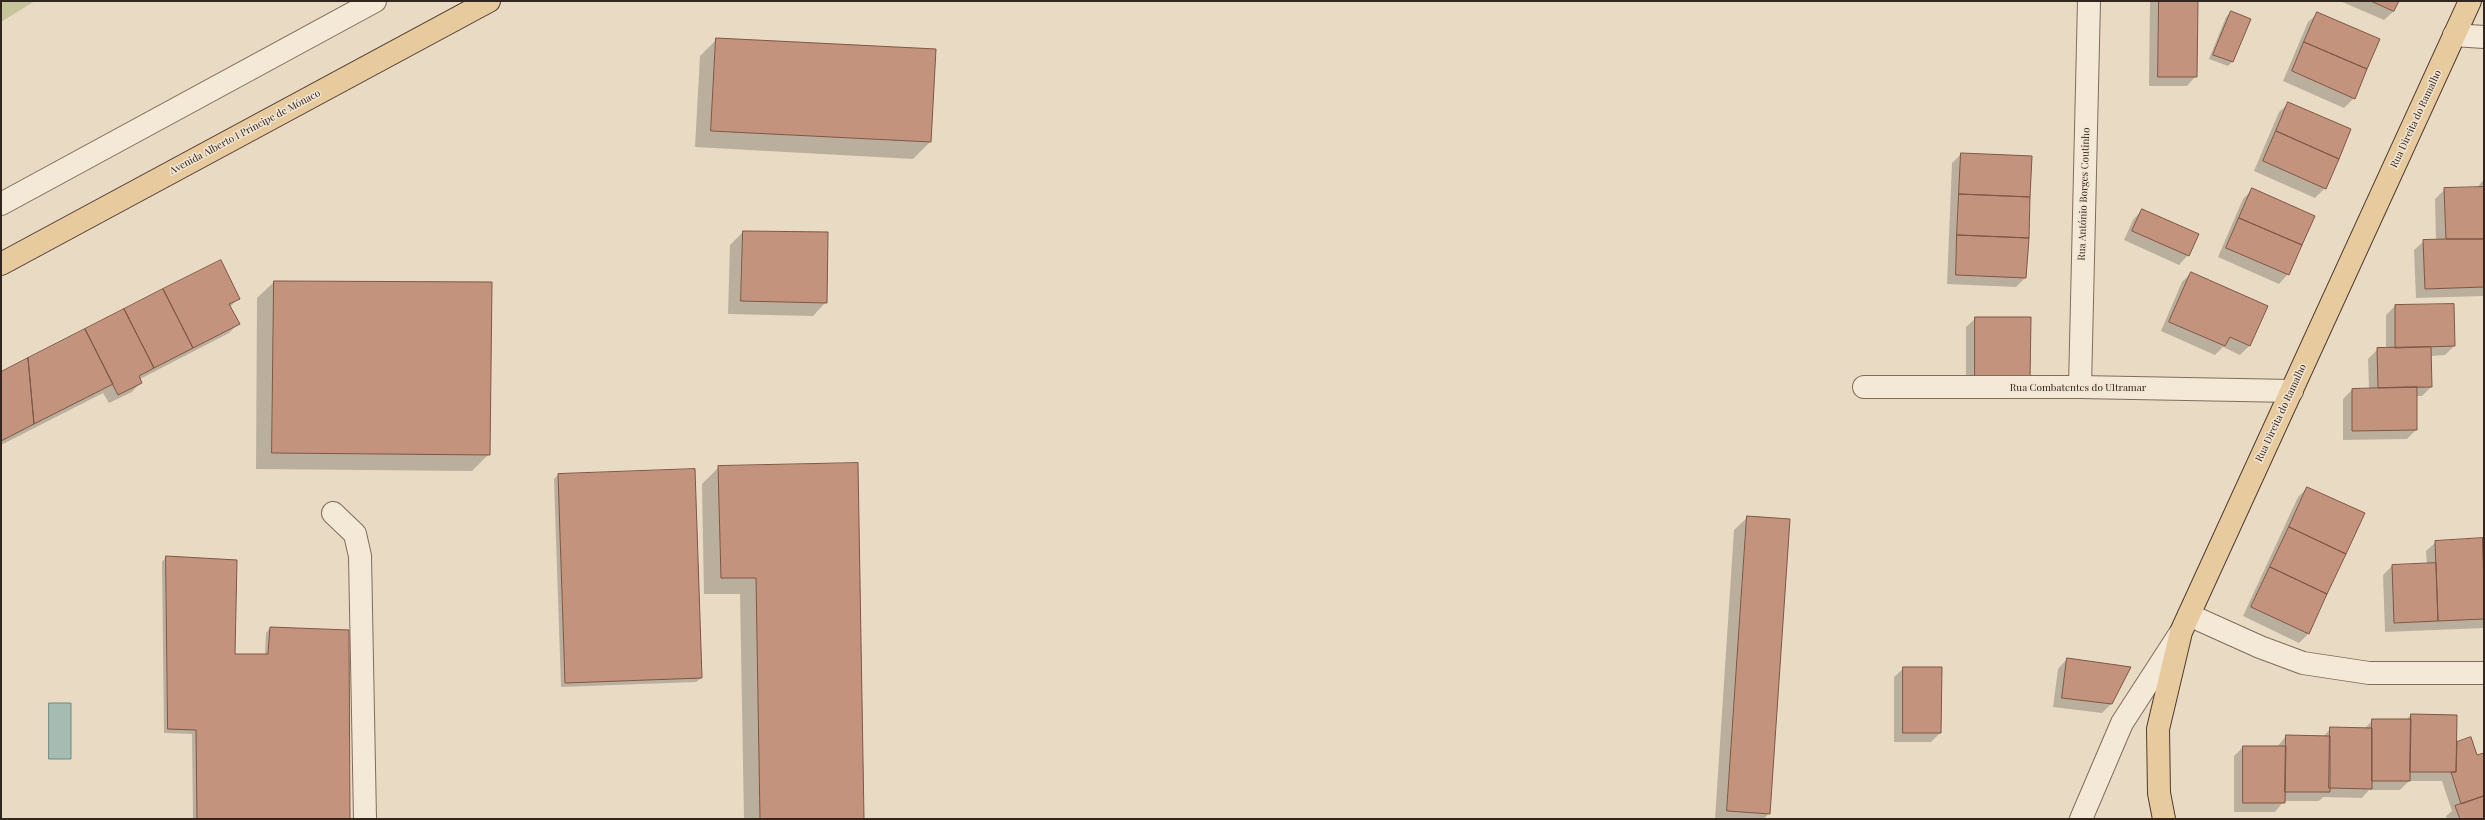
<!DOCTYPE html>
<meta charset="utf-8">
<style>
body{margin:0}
#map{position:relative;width:2485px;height:820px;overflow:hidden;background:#e9dac4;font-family:"Playfair Display",serif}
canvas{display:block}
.frame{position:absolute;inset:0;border:2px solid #33261f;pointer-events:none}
</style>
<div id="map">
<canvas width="2485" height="820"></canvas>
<div class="frame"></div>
</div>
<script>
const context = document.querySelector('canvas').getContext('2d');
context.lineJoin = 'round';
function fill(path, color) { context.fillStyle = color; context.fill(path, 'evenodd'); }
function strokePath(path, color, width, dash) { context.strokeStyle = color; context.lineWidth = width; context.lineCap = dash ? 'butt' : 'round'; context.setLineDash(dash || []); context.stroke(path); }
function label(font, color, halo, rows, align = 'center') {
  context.font = font + ' "Playfair Display",serif'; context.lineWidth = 3; context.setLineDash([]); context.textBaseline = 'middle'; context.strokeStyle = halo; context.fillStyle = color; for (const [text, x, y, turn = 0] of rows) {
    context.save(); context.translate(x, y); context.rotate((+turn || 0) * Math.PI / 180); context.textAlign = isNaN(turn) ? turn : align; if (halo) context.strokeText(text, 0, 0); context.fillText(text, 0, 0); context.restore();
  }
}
fill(new Path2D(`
 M1 1H35L1 22Z`), '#c5c599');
const water = new Path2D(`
 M49 703H71V759H49Z`);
fill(water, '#a5bcb3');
strokePath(water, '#6d897f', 1);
fill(new Path2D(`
 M2197 1 2196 76 2187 86H2149L2150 2Z
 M2340 1H2398L2394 11 2384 20Z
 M2231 12 2250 20 2232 62 2228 66 2209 59 2226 17Z
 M2318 13 2354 98 2344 108 2283 81 2308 22Z
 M717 39 935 50 930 142 913 159 695 147 700 56Z
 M2289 103 2325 188 2315 198 2254 171 2279 112Z
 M1961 154 2025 278 2016 287 1947 284 1952 163Z
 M2484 179V296L2416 298 2414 250 2424 241H2436L2435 199 2445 189 2477 188Z
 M2252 190 2288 274 2279 284 2218 257 2243 199Z
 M2142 210 2188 255 2179 265 2124 240 2133 220Z
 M743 232 827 233 826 302 813 316 728 314 730 245Z
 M2191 273 2250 345 2240 355 2223 347 2215 355 2161 331 2182 282Z
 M274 282 489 454 472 471 256 469 257 298Z
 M239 298 230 307 238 324 229 333 140 379 141 382 132 392 109 403 103 393 1 445V373Z
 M2453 305 2454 346 2445 355 2431 356V387L2422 396H2416V430L2407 439 2343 440V399L2353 389H2369L2368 359 2378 349H2386V315L2395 306Z
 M1976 318 2020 389 1966 388V327Z
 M719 467 863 819H744L740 594H704L702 484Z
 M558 475 701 678 696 682 561 687 554 479Z
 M2307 488 2308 634 2299 643 2243 616 2298 497Z
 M1748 517 1769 813 1764 819H1715L1734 530Z
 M2484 539V628L2385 632 2383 575 2392 566 2427 565 2426 551 2436 542Z
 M166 557 234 655H265L266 633 270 628 349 819H193L192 734 164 733 162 562Z
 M2067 659 2111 704 2102 713 2053 707 2058 669Z
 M1904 668 1940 733 1931 742H1894V677Z
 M2411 715 2456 744 2471 738 2476 757 2484 754V819H2447L2446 816 2452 811 2442 781H2409L2400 790H2369L2362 798 2323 797 2319 801H2284L2275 812H2234V756L2243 747H2277L2286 736 2323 737 2331 728 2364 729 2373 720H2406Z`), '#0003');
const building = new Path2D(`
 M2159 1H2198L2197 77H2158Z
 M2371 1H2399L2394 11Z
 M2231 11 2251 19 2233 62 2213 55Z
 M2317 12 2380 39 2367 69 2304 42Z
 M716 38 936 49 931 142 711 131Z
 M2304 42 2367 69 2355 99 2292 71Z
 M2288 102 2351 129 2339 159 2276 131Z
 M2276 131 2339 159 2326 189 2263 161Z
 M1961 153 2032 156 2030 197 1959 194Z
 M2484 187V239H2446L2444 188Z
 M2252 188 2315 216 2302 245 2239 218Z
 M1959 194 2030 197 2029 238 1957 235Z
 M2142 209 2199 234 2189 256 2132 231Z
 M2239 218 2302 245 2289 275 2226 248Z
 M743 231 828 232 827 303 741 301Z
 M1957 235 2029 238 2026 278 1956 275Z
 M2446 239H2484V287L2425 289 2423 240Z
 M221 260 240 299 229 304 240 324 193 348 163 289Z
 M2191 272 2268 306 2250 346 2230 337 2225 346 2169 322Z
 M274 281 492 282 490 455 272 453Z
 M163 289 193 348 154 368 124 309Z
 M2454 304 2455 346 2395 348V305Z
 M124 309 154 368 139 376 142 383 118 395 85 329Z
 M1975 317H2031L2030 380 1975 379Z
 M85 329 113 384 34 424 28 358Z
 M2431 347 2432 387 2378 388 2377 348Z
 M28 358 34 424 1 441V372Z
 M2417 387V430L2352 431V389Z
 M858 463 864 819H760L756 578H721L718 466Z
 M695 469 702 678 565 683 558 474Z
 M2307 487 2365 513 2346 554 2289 527Z
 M1747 516 1790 519 1770 814 1727 811Z
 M2289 527 2346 554 2327 594 2270 567Z
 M2483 538H2484V574Z
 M2483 538 2484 619 2438 621 2435 541Z
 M166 556 237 560 235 654H268L270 627 349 630 350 819H197L196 730 168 729Z
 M2436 563 2438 621 2394 623 2392 565Z
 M2270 567 2327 594 2309 634 2251 607Z
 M2067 658 2131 667 2112 704 2062 698Z
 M1903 667H1942L1941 733H1903Z
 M2411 714 2457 715 2456 772H2410Z
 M2372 719H2411L2410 781H2372Z
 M2330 727 2372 728V789L2329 788Z
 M2286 735 2330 736V792H2285Z
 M2471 737 2477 755 2484 753V796L2461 804 2451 772H2456L2457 742Z
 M2243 746H2286L2285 803H2243Z
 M2484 796V819H2460L2455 806Z`);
fill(building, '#c3937e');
strokePath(building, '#7e5645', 1);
const minor = new Path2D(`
 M2454 35 2484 37
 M1 204 375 1
 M1864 387H2080L2292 391
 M2080 387 2089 1
 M333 513 355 534 360 556 365 819
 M2189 615 2260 647 2303 663 2369 673H2484
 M2081 819 2122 723 2179 635`);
const major = new Path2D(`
 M1 264 489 1
 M2164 819 2159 793 2158 729 2181 632 2470 1`);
strokePath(minor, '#816c5c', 24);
strokePath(major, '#4f3c30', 24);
strokePath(minor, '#f4e8d6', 22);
strokePath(major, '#e8ca9f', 22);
label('10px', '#33261f', '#f1e5d2', [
 ["Rua Direita do Ramalho",2416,119,-65],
 ["Avenida Alberto I Príncipe de Mónaco",245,132,-28],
 ["Rua António Borges Coutinho",2084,194,-88],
 ["Rua Combatentes do Ultramar",2078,388],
 ["Rua Direita do Ramalho",2281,413,-65]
]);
</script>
